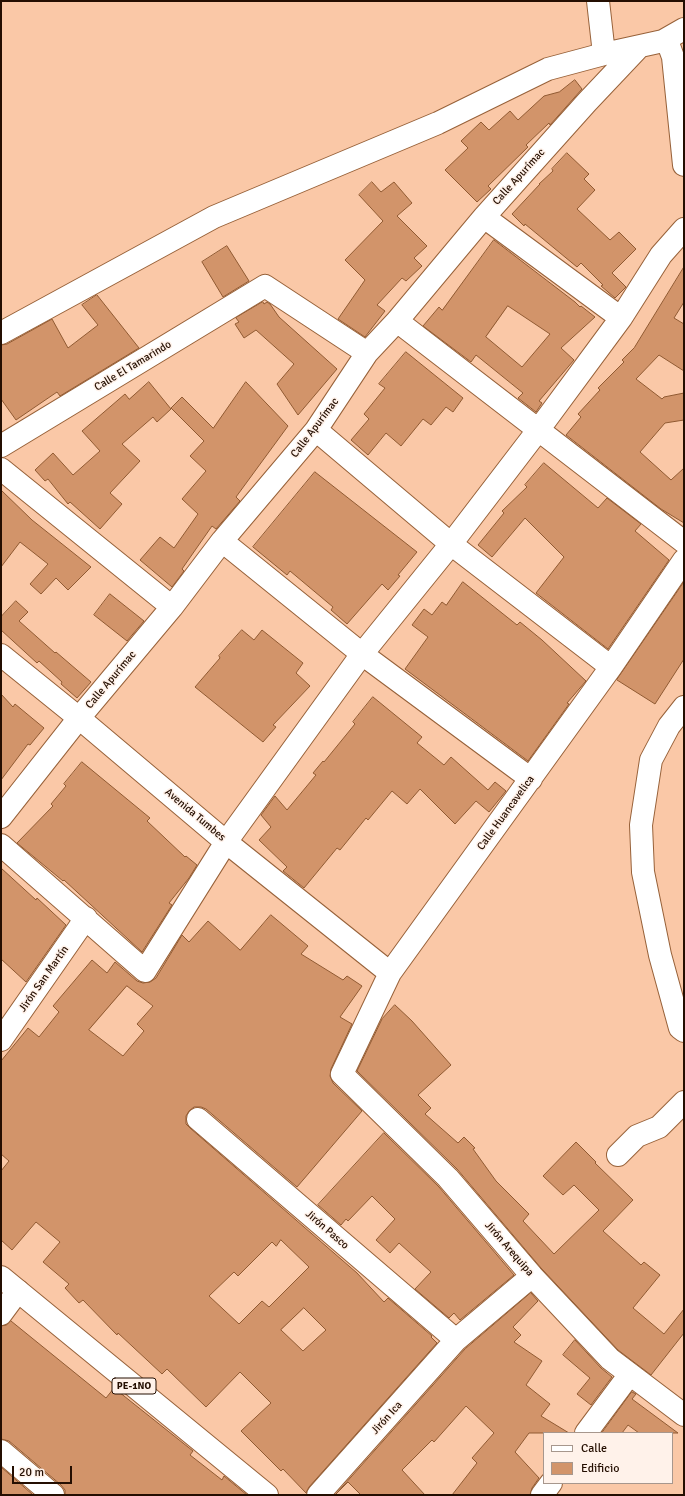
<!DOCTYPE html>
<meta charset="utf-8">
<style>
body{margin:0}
#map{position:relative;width:685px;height:1496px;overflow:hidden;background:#fac8a7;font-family:Signika,sans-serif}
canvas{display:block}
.frame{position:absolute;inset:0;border:2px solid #240e01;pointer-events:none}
.legend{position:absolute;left:543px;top:1432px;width:130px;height:52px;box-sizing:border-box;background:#fff2ea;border:1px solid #a7978d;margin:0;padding:5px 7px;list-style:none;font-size:12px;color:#240e01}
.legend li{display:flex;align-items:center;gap:8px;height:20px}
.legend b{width:20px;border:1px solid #a7978d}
.scale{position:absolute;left:12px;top:1466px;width:60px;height:18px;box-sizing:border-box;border:2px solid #240e01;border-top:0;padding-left:5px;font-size:12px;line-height:14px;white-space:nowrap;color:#240e01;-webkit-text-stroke:3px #fff2ea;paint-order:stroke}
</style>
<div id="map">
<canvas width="685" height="1496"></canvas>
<div class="frame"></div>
<ul class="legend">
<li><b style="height:5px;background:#fff"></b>Calle</li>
<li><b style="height:11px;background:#d2946a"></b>Edificio</li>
</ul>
<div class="scale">20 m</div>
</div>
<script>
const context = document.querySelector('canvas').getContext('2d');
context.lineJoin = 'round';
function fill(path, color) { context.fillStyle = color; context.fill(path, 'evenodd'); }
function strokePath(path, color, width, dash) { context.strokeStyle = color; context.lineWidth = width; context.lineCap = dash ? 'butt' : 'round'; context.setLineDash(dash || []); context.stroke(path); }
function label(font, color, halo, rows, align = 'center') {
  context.font = font + ' Signika,sans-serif'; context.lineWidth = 3; context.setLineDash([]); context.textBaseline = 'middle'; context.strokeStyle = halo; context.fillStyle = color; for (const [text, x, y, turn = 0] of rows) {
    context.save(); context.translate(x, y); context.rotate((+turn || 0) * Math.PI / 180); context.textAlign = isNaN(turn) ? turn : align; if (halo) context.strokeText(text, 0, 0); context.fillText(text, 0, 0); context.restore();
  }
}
const building = new Path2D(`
 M575 80 582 89 550 125 549 123 526 145 528 147 488 186 491 189 477 202 445 170 468 148 461 141 481 122 489 130 510 111 518 120 544 96 559 92Z
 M567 153 589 174 584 179 595 190 577 209 610 240 619 232 636 249 612 273 626 287 615 298 601 286 603 285 581 263 577 267 525 224 524 226 512 214 540 184H539L553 171 552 169Z
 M372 182 381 192 394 182 412 203 397 216 427 246 414 258 422 266 406 281 402 278 377 305 385 311 365 337 338 319 365 280 345 260 383 221 359 195Z
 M494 240 575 302 580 307 581 306 595 317 561 348 574 360 539 401 542 403 536 412 518 398 523 393 476 355 471 362 423 326 439 307 442 310ZM508 306 550 334 522 367 486 337Z
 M227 246 249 281 223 297 202 262Z
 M684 267V302L674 318 684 324V371L659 355 636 379 662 399 664 397 684 393V420L665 423 640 452 671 480 684 468V523L661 509 566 435 581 417 578 414 600 390 598 388 624 362 622 360 634 348Z
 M97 295 139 348 60 396 57 392 16 420 1 399V345L7 344 52 319 68 348 98 325 82 305Z
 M263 302 264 304 267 302 270 304 279 317 337 369 298 415 277 384 294 364 256 330 244 338 235 324 239 322 236 318Z
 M406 352 463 398 453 412 446 407 431 425 423 419 401 446 386 433 368 455 351 440 369 419 364 414 385 388 379 384Z
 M149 382 171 409 157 422 153 417 122 444 140 461 110 493 122 504 100 529 70 502 68 504 48 479 45 481 35 470 53 453 73 475 100 451 82 431 125 394 129 399Z
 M246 382 288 426 236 497 240 501 216 529 212 526 182 569 184 571 172 587 140 560 160 537 174 548 198 514 182 499 206 471 190 456 204 441 171 408 182 397 213 428Z
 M544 463 598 508 607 498 641 524 635 531 669 560 608 649 536 593 564 557 525 518 492 557 478 545 504 513 502 511 527 487 525 485Z
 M315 472 417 552 398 575 400 576 388 590 382 584 347 624 331 610 333 607 290 571 287 575 253 547Z
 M1 490 32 520 91 567 68 590 56 578 41 594 30 584 48 564 20 542 1 567Z
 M463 582 517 625 520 622 542 640 586 681 567 703 569 704 528 761 405 669 428 637 412 625 424 609 432 615 442 602 446 605Z
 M684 582V659L655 704 617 680Z
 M110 594 144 621 127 641 94 615Z
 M16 601 28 612 19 621 55 653 56 652 91 682 77 698 61 684 62 682 39 661 37 663 1 630V617Z
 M242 630 254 640 262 630 303 663 296 673 310 686 273 725 276 727 263 742 195 687 220 658 219 656Z
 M1 694 13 707 15 704 44 728 30 745 28 744 1 780Z
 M373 697 422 737 417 743 444 765 451 757 488 790 495 782 506 791 489 812 476 801 455 824 420 789 407 804 392 791 368 820 366 818 340 850 337 848 304 888 283 871 287 867 259 840 271 827 261 815 275 796 287 810 316 775 313 773 323 761 324 762 355 724 353 722Z
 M82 762 150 818 147 821 185 857 186 856 197 865 189 878 169 903 172 905 142 952 64 880 63 881 17 843 53 806 51 804 66 786 64 784Z
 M1 868 36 900 37 898 66 925 26 982 1 959Z
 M271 915 308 946 301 954 343 980 347 976 362 986 340 1017 352 1024 331 1069 330 1076 333 1083 362 1111 297 1187 206 1109 201 1107H194L189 1111 186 1116V1124L190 1128 357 1273 384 1302 388 1298 432 1336 431 1337 437 1343 309 1487 306 1493 283 1469 281 1471 241 1431 271 1403 240 1372 206 1407 167 1369 162 1374 118 1333 117 1335 83 1300 79 1303 65 1288 69 1284 43 1262 60 1242 36 1222 12 1250 1 1240V1171L9 1161 1 1154V1061L28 1028 39 1037 59 1012 53 1006 92 960 107 973 115 962 137 981 143 983 150 982 156 978 182 935 189 942 208 921 240 950ZM127 986 153 1006 137 1024 144 1031 123 1056 89 1030ZM281 1240 309 1267 269 1307 262 1301 239 1324 209 1296 234 1272 238 1276 272 1242 276 1246ZM304 1308 326 1330 303 1351 281 1330Z
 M395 1005 412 1021 451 1065 418 1095 431 1108 425 1114 458 1143 464 1137 475 1148 473 1149 496 1181 529 1214 523 1221 554 1254 599 1210 574 1185 563 1195 543 1176 576 1142 596 1162 595 1163 633 1200 603 1231 641 1265 644 1262 660 1275 633 1308 664 1334 684 1309V1333L651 1375 618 1350 541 1268 457 1169 357 1071 382 1019Z
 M384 1133 439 1187 514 1275 460 1320 454 1313 449 1318 415 1289 431 1272 399 1243 390 1253 376 1240 395 1219 372 1196 348 1221 346 1219 341 1225 318 1205Z
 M531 1293 538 1301 513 1327 521 1335 514 1342 542 1361 526 1385 550 1404 541 1416 569 1433H529L515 1452 539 1478 532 1488 530 1495H452L477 1463 472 1458 494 1433 466 1406 434 1442 432 1440 402 1470 425 1495H361L348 1482 335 1495 465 1349Z
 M11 1321 106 1398 114 1388 193 1451 190 1455 222 1480 224 1476 247 1495H65V1490L61 1485 9 1441 1 1439V1326L6 1325Z
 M575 1340 601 1368 612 1377 591 1405 577 1394 590 1378 563 1355Z
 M632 1392 636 1394 632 1399 678 1433H639L628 1425 622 1433H602Z
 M1 1467 32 1494 31 1495H1Z`);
fill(building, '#d2946a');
strokePath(building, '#905a32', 1);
const minor = new Path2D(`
 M598 1 604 54
 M663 41 669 46 673 57 684 165
 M484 217 621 318
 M397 321 684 542
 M1 333 214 217 438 123 548 69 604 54 663 41 684 29
 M316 430 451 544 611 667
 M1 446 265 286 367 353
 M1 469 172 607
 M222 541 362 654 531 779
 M684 560 611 667 390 973 342 1074 448 1178 532 1276 610 1359 684 1415
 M1 655 79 718 226 842 390 973
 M684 707 669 726 651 760 641 825 643 872 660 955 680 1028 684 1031
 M1 817 79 718 172 607 222 541 316 430 367 353 397 321 484 217 587 102 639 47
 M1 845 145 971 226 842 362 654 451 544 539 429 621 318 661 255 684 229
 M1 1040 86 918
 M198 1119 456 1340
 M618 1155 637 1136 659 1127 684 1102
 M1 1314 18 1291
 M586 1433 630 1374
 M1 1451 53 1495
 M318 1495 456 1340 532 1276
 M542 1495 551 1483`);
const major = new Path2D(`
 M1 1277 267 1495`);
strokePath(minor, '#976139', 24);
strokePath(major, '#976139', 24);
strokePath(minor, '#fff', 22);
strokePath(major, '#fff', 22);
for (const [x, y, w] of [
 [134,1386,44]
]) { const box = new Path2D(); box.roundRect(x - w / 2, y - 8, w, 16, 3); context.fillStyle = '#fff2ea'; context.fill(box); strokePath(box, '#240e01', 1); }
label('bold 10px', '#240e01', null, [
 ["PE-1NO",134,1386]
]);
label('11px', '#240e01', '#fff2ea', [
 ["Calle Apurímac",519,177,-48],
 ["Calle El Tamarindo",133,366,-31],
 ["Calle Apurímac",315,428,-53],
 ["Calle Apurímac",111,680,-50],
 ["Calle Huancavelica",506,813,-54],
 ["Avenida Tumbes",195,815,40],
 ["Jirón San Martín",44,979,-55],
 ["Jirón Pasco",327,1230,41],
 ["Jirón Arequipa",509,1249,49],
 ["Jirón Ica",387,1418,-48]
]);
</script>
